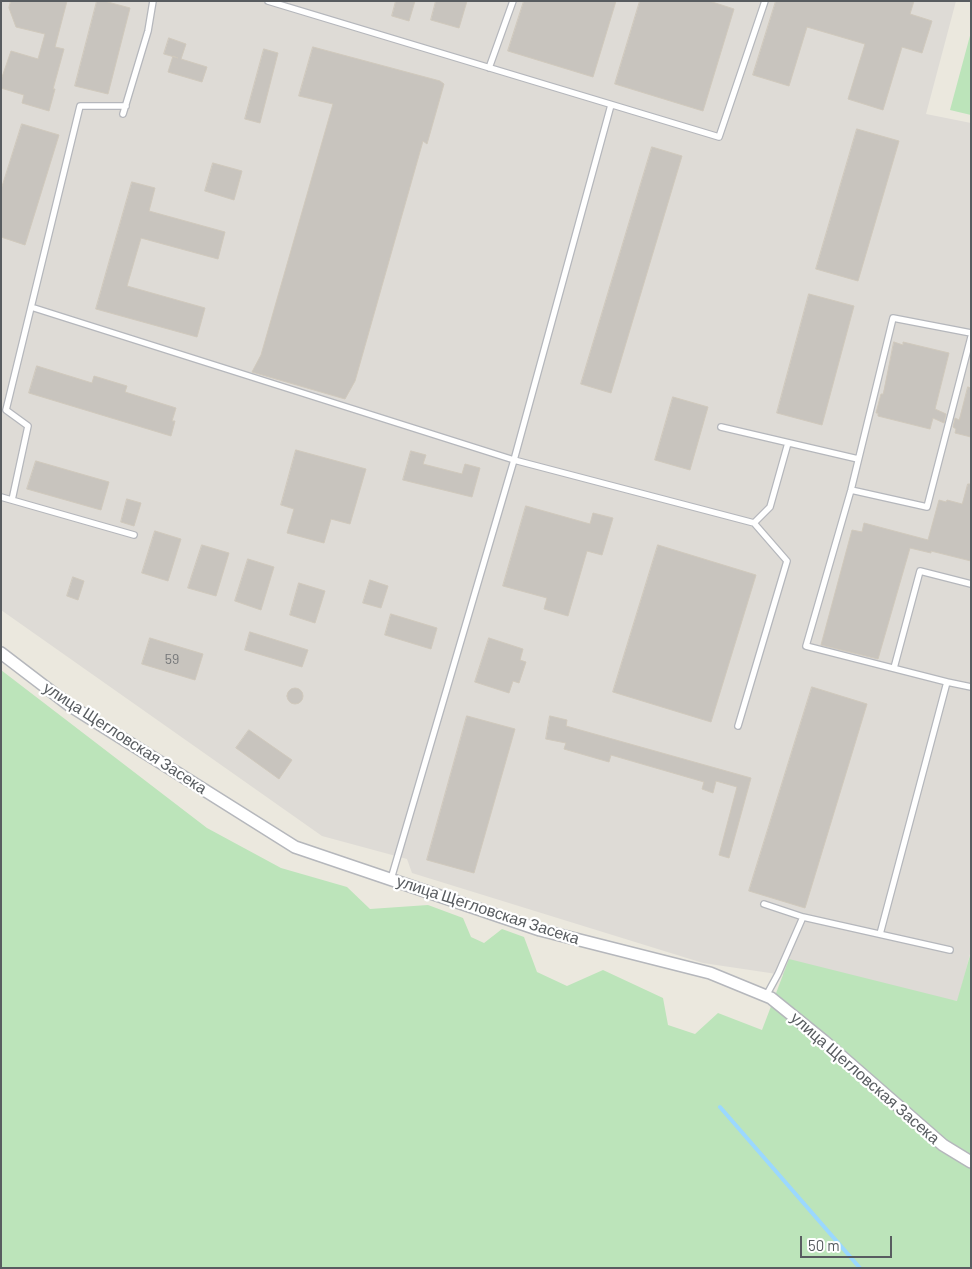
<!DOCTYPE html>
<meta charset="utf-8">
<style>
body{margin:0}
#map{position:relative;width:972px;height:1269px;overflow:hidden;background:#ebe8de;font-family:Barlow,sans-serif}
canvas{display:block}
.frame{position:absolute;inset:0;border:2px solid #585c60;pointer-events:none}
.scale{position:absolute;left:800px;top:1236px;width:92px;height:22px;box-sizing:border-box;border:2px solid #585c60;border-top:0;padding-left:6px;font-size:15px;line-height:18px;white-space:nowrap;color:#585c60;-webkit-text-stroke:4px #fff;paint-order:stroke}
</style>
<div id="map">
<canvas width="972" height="1269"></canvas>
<div class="frame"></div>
<div class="scale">50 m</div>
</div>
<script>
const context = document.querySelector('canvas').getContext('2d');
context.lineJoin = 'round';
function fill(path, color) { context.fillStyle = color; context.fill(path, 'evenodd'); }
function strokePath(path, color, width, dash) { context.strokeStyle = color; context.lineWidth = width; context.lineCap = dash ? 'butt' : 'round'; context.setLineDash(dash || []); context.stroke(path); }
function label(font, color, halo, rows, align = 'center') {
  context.font = font + ' Barlow,sans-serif'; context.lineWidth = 4.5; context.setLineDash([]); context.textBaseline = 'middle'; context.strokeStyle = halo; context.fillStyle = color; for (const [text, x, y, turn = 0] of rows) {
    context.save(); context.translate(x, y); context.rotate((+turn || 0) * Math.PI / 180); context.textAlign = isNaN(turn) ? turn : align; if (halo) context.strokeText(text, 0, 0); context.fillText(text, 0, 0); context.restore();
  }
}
fill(new Path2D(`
 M1 1H956L926 114 971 123V950L958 1001 703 963 412 873 407 859 322 836 1 610Z`), '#dedbd6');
fill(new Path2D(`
 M971 32V115L950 110Z
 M1 670 207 828 281 868 347 887 370 909 428 905 463 918 471 937 484 943 502 929 524 937 537 972 567 986 603 970 663 998 668 1025 695 1034 718 1013 762 1030 789 959 957 1001 971 952V1268H1Z`), '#bce4ba');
strokePath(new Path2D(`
 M720 1107 860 1268`), '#9bd8ff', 4);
const building = new Path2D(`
 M11 1H67L55 47 64 49 53 89H55L49 111 22 103 24 95 1 88V80L11 51 38 59 45 34 16 27 9 8Z
 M97 1H104L130 8 108 94 75 86Z
 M396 1H415L409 21 392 16Z
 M436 1H467L459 28 431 20Z
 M524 1H616L593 77 508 51Z
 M640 1H709L734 9 703 111 615 84Z
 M776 1H914L910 14 932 21 922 53 902 47 883 110 848 99 865 44 807 27 789 86 753 75Z
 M169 38 186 44 181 59 207 67 202 82 168 72 173 56 178 58 164 54Z
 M313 47 440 81 444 84 427 144 423 141 355 381 345 399 252 372 261 355 333 104 299 96Z
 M264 49 278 53 260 123 245 119Z
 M22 124 59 135 25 245 1 237V190Z
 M857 129 899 141 858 281 816 269Z
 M652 147 682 156 611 393 581 384Z
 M213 163 242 171 234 200 205 191Z
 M132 182 155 188 149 211 225 232 218 259 141 238 127 286 205 308 197 337 96 309Z
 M809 294 854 306 822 425 777 413Z
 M894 342 903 345V342L949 353 935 409 946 414 944 423 933 418 930 429 878 416V413H876L881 394H883Z
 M37 366 92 383 94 376 127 386 125 392 176 408 172 421H175L171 436 29 393Z
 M968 387 971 388V437L955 433 956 429 953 427 955 418 959 420Z
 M673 397 708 407 690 470 655 460Z
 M296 450 366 469 350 524 331 519 324 543 287 533 294 509 281 505Z
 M411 451 426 455 423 464 462 474 465 464 480 468 472 497 403 480Z
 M36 461 109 482 101 510 27 489Z
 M968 484H971V561L931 551V553L910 548 878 659 821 645 852 530 862 532 864 523 928 540 939 500 946 502 947 500 962 504Z
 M127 499 141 503 134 526 121 522Z
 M526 506 590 524 593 513 613 518 602 555 587 551 568 616 544 609 547 598 503 586Z
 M155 531 181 539 168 581 142 573Z
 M202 545 229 553 216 596 188 588Z
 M658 545 756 575 711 722 613 692Z
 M248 559 274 567 261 610 235 601Z
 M73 577 84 581 78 600 67 596Z
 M370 580 388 586 381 608 363 603Z
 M299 583 325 591 315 623 290 615Z
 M391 614 437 628 431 649 385 635Z
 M250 632 308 650 302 667 245 650Z
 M150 638 203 654 195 680 142 664Z
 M489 638 523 649 520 660 526 662 519 683 513 681 509 693 475 682Z
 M812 687 867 704 805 908 749 891Z
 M287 696a8 8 0 1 1 16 0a8 8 0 1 1-16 0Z
 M467 716 515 729 474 873 427 860Z
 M550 716 567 720 566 726 751 778 729 858 719 855 737 787 716 781 713 793 702 789 704 782 611 755 609 762 564 749 566 743 546 739Z
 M249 730 292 760 279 779 236 748Z`);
fill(building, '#c8c4be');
strokePath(building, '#d0c9bd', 1);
const lane = new Path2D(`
 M268 1 719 137 765 1
 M489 68 513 1
 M123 114 148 31 153 1
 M31 307 514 460 754 523 787 561 738 726
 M721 427 858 459
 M851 490 927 507 971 337
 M1 497 134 535
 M12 500 28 426 6 410 80 106H126
 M754 523 770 507 788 443
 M894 668 920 571 971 584
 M947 682 806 646 851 490 893 318 971 333
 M391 879 514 460 611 105
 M764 904 803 917 950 950
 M880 934 947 682 971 687
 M766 996 778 974 803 917`);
const street = new Path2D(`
 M1 653 69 705 295 847 540 930 710 973 771 998 824 1041 943 1145 971 1162`);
strokePath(lane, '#b5b7bc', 8);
strokePath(street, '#b5b7bc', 14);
strokePath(lane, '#fff', 5.5);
strokePath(street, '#fff', 11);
label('14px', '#747678', null, [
 ["59",172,659]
]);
label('16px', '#585c60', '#fff', [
 ["улица Щегловская Засека",125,738,33],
 ["улица Щегловская Засека",488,910,18],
 ["улица Щегловская Засека",865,1078,41]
]);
</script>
